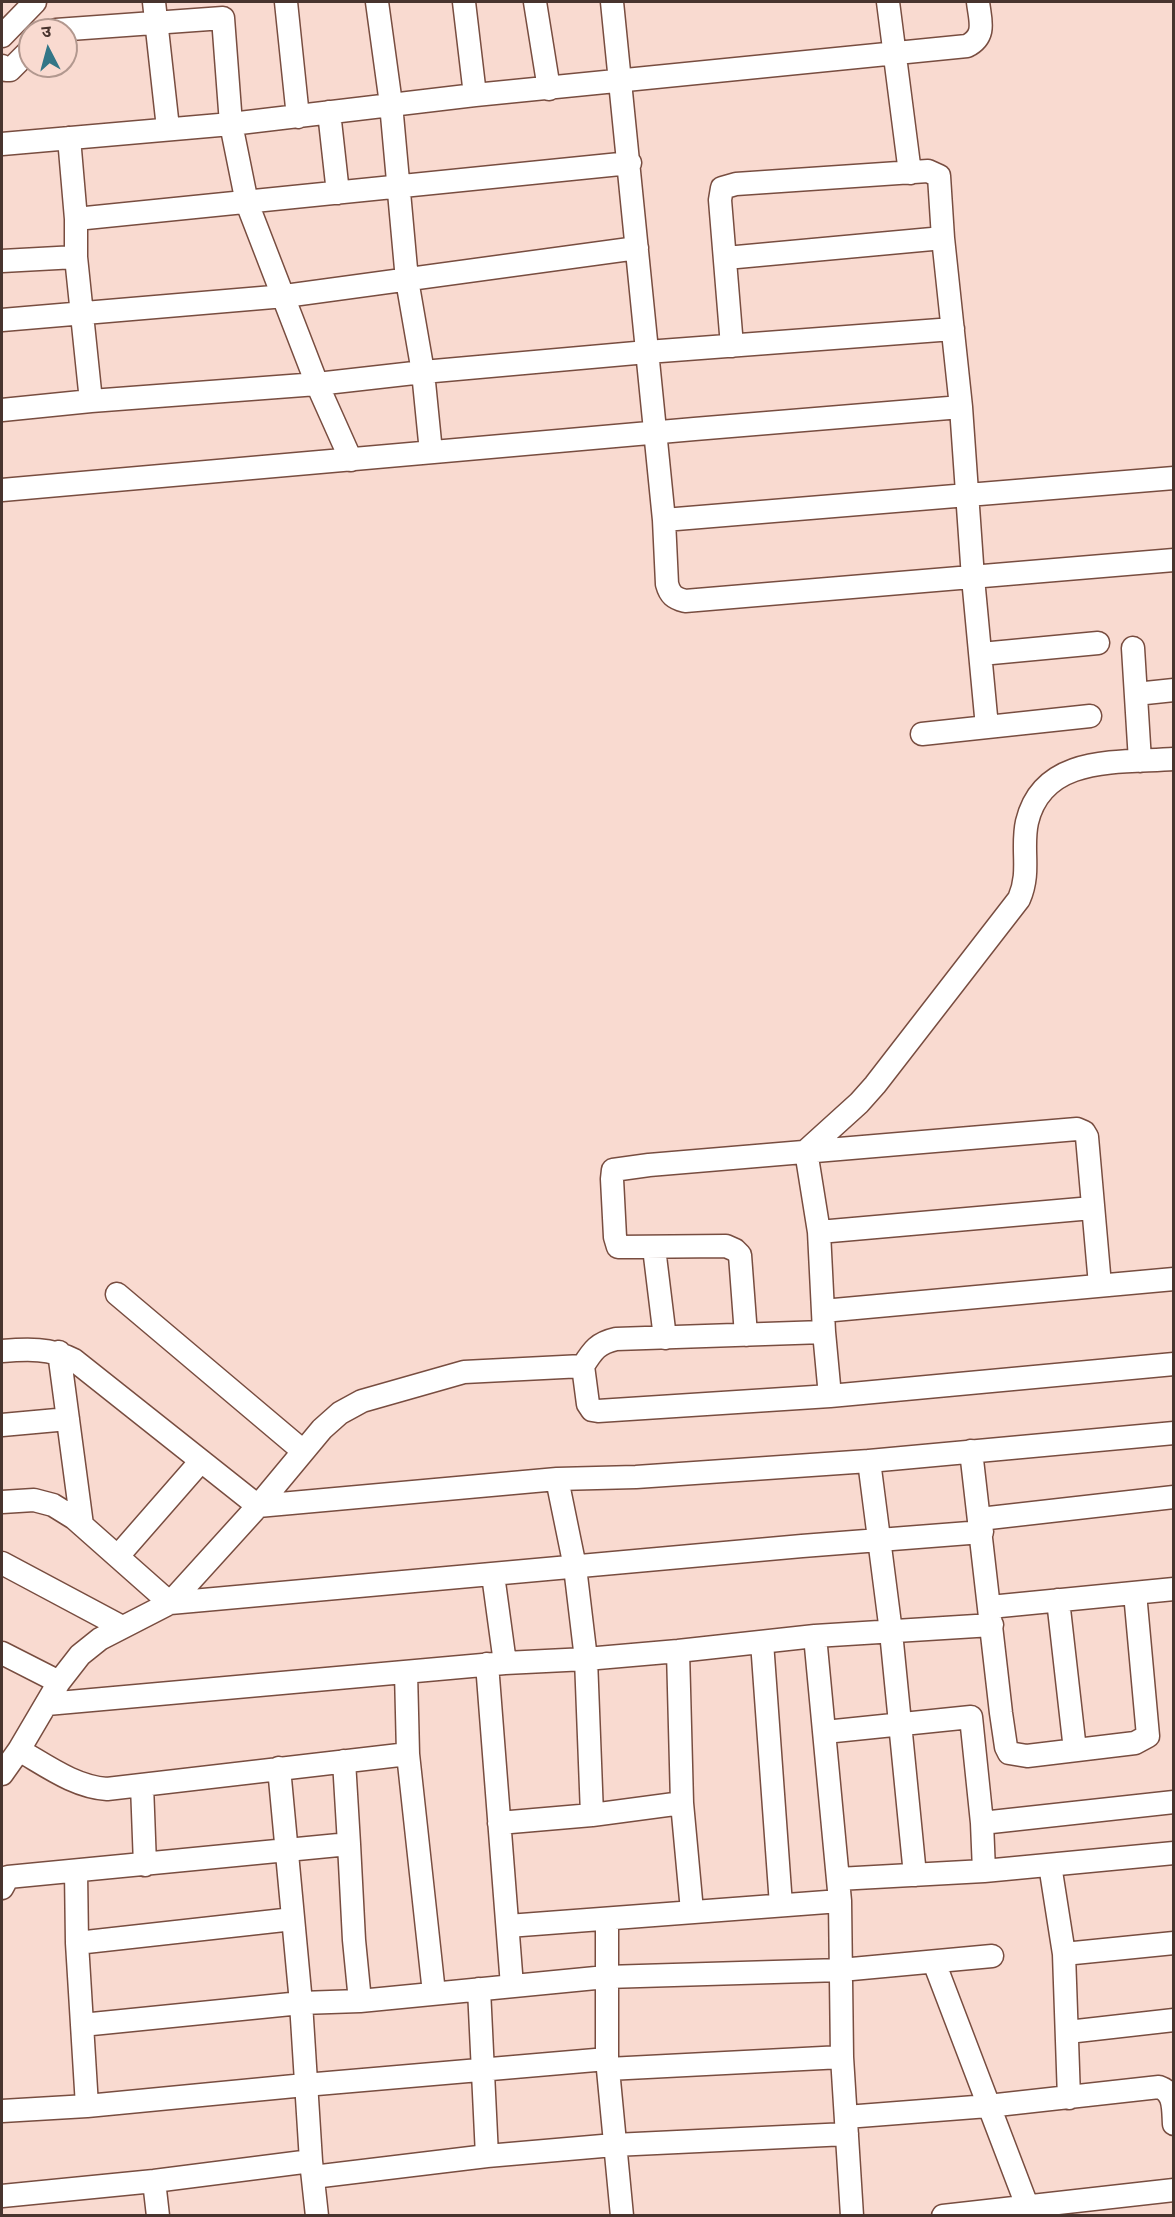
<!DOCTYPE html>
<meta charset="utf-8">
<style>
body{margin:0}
#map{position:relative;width:1175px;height:2217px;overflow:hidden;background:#f9dad0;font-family:"DM Sans","Noto Sans Devanagari",sans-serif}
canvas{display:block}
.frame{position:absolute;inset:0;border:3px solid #48342e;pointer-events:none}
.north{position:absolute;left:18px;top:18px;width:60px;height:60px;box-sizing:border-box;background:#f9dad0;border:2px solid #b2988f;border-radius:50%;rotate:354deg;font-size:16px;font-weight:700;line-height:24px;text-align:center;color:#48342e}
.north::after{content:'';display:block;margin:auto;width:21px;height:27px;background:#337687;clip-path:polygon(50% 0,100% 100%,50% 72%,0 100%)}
</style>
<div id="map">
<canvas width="1175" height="2217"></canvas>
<div class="frame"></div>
<div class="north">उ</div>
</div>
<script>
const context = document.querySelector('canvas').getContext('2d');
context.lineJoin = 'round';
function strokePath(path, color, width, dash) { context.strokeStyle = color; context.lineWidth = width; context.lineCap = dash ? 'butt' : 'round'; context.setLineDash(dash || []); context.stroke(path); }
const minor = new Path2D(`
 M154 2 168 128
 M286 2 298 117
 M377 2 391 104 407 280 423 372 431 452
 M464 2 475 95
 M535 2 549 89
 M612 2 664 520 667 584C670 595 674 598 685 601L1174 560
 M888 2 910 173
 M56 30 223 18 231 124 247 203 317 384 351 460
 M2 36 35 2
 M2 66 6 70H10L30 50
 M329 112 338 193
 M69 138 76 219V257L91 401
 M2 144 231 124 475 95 967 46C987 36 980 20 978 2
 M76 219 630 163
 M726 258 943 238
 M2 261 76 257
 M2 320 285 296 637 248
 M732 346 720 200 722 188 736 184 928 171 939 176 943 238 961 407 973 578 987 727
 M2 410 91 401 317 384 423 372 647 352 953 329
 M2 490C321 463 641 432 961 407
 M664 520 1174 478
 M1133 648 1140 761
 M981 654 1098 643
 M1136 694 1174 690
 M922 734 1090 716
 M819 1232 1092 1208
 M654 1248 665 1338
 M117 1294 303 1451
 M823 1311 1174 1279
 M746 1335 740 1255 735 1250 726 1246 618 1247 615 1237 612 1179 613 1170 649 1165 1077 1129 1084 1132 1087 1137 1100 1285
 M2 1351C28 1349 50 1348 74 1360L258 1506 557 1479 636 1477 869 1461 1174 1433
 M59 1352 82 1525
 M583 1366 588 1404 592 1410 598 1411 830 1396 1174 1364
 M830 1396 824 1332 819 1232 806 1151 859 1103 875 1085 1019 899C1031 872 1021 849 1027 822 1043 754 1119 763 1174 759
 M2 1425 68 1419
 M971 1451 1001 1713 1006 1747 1009 1753 1027 1756 1135 1743 1148 1736 1135 1593
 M869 1461 891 1632 915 1875
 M557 1479 575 1567 586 1659 592 1815
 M2 1502 34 1500 53 1505 74 1518 170 1603 802 1546 982 1532
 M980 1519 1174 1497
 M118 1556 201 1461
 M2 1563 122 1627
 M493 1575 505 1663
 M1058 1600 1075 1750
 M990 1607 1174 1589
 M815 1636 840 1901 842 2057 852 2216
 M762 1642 781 1905
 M678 1651 682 1803 692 1911
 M2 1653 59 1682
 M487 1664 512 1986
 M406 1672 408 1754 434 1993
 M47 1704 505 1663 586 1659 678 1651 815 1636 992 1625
 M825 1732 971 1717 982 1823 984 1871
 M19 1750C47 1766 75 1787 107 1789L408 1754
 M344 1761 349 1844
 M279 1768 301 2003 311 2161 317 2216
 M2 1774 19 1750 59 1682 80 1655 100 1639 170 1603 258 1506 322 1429 340 1413 362 1401 464 1372 583 1366C593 1350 598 1343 616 1339L824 1332
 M142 1785 145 1865
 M499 1823 592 1815 682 1803
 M982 1823 1174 1802
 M1050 1865 1064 1954 1069 2098
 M76 1871 77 1943 87 2106
 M838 1879 984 1871 1174 1853
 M2 1888 8 1877 349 1844 354 1940 360 2001
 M607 1919V2059L622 2216
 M508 1926 840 1901
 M77 1943 293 1919
 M1064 1954 1174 1943
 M934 1962 1031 2216
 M479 1989 487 2156
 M82 2025 301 2003 360 2001 606 1977 841 1970 992 1956
 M1068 2032 1174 2020
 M608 2069 842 2057
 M2 2111 87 2106 305 2085 607 2059
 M846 2117 988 2106 1159 2087C1175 2092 1173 2110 1174 2124
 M313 2177 487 2156 614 2145 847 2134
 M154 2181 158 2216
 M2 2196 154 2181 311 2161
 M943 2216 1174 2190`);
strokePath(minor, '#784d40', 25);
strokePath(minor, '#fff', 22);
</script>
